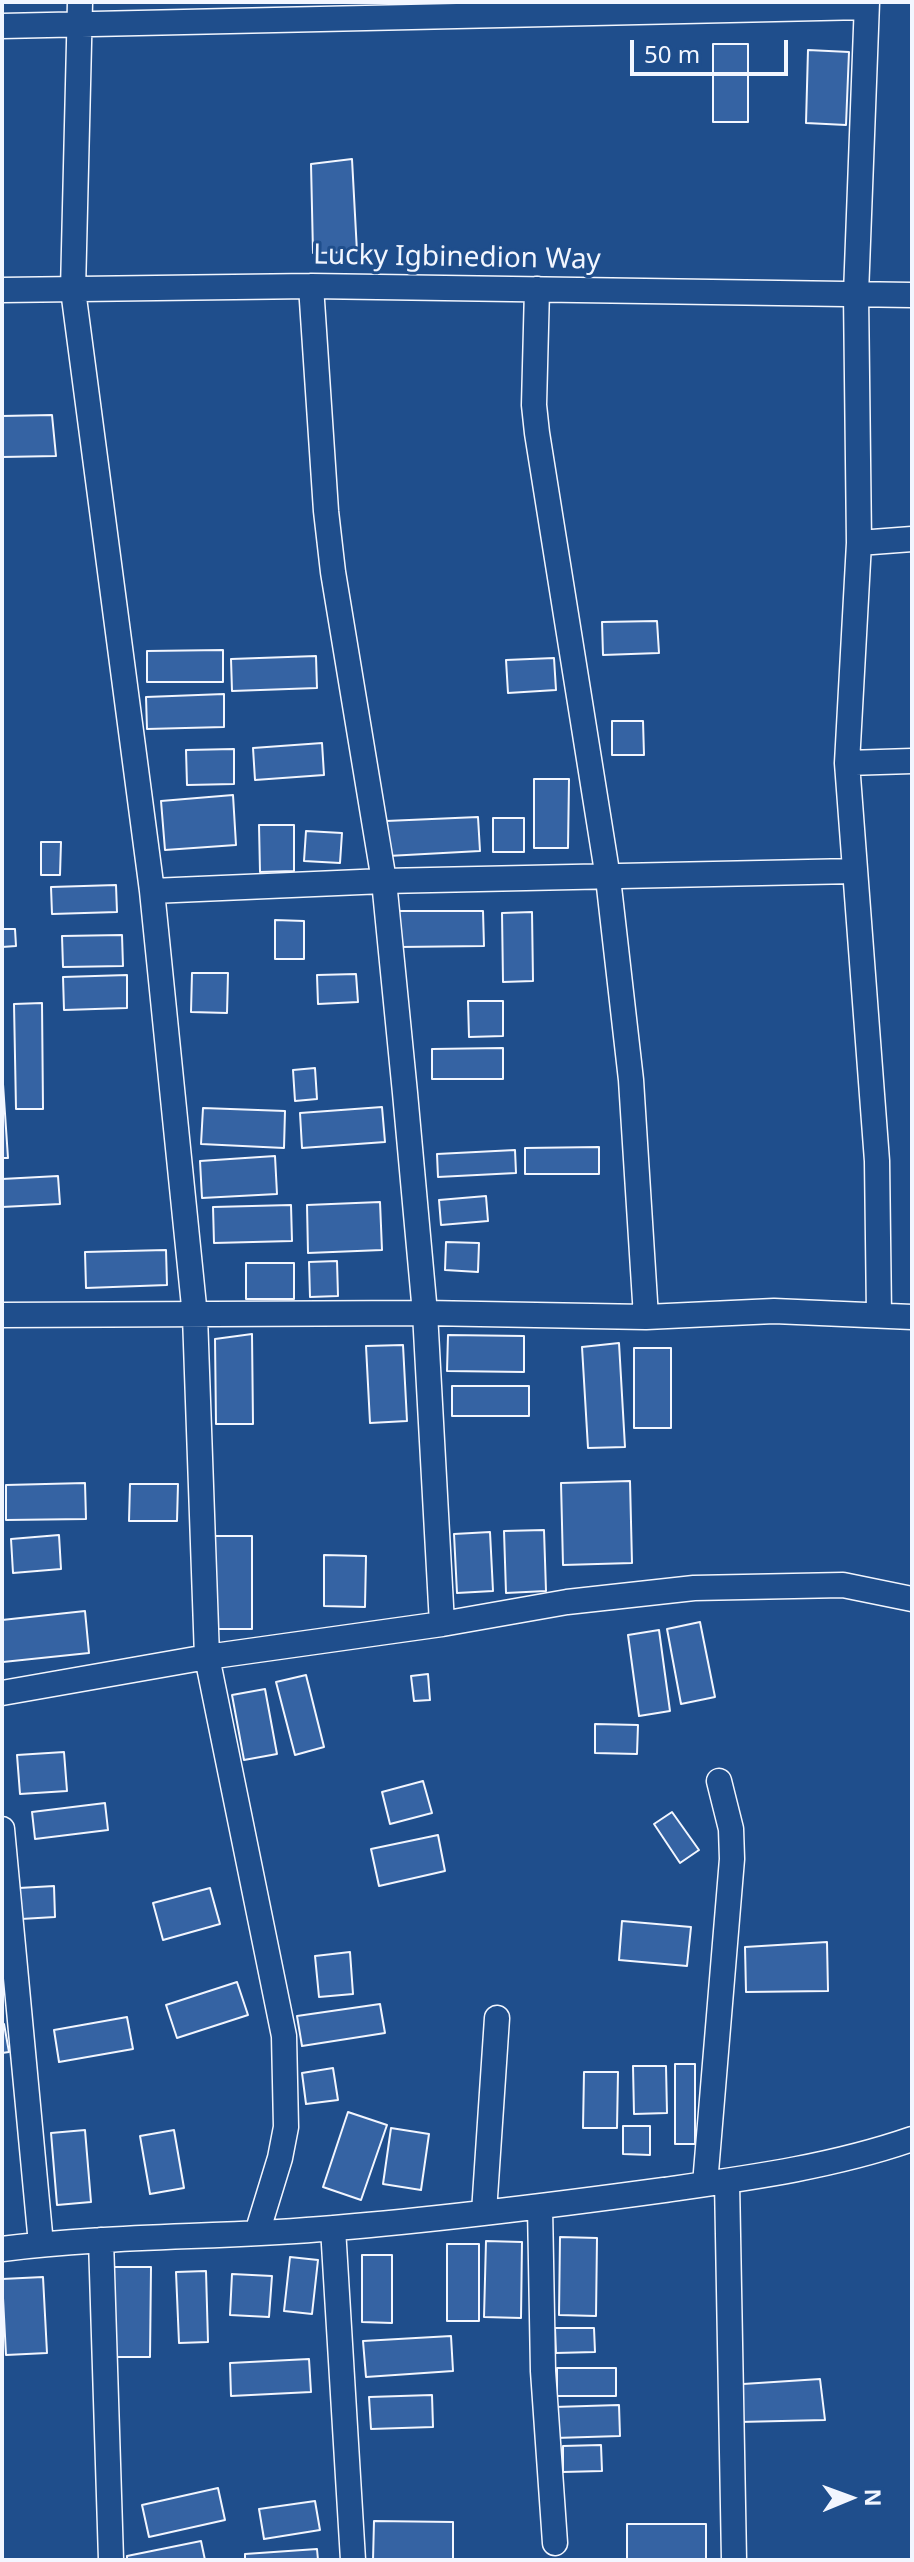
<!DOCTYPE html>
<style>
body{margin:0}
#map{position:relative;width:914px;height:2562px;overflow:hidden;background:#1f4e8c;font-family:"Noto Sans",sans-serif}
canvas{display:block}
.frame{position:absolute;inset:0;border:4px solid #f2f6ff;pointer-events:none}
.north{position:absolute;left:810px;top:2458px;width:80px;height:80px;-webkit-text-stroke:6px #1f4e8c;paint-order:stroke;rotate:89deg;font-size:22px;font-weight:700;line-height:32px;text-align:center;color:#f2f6ff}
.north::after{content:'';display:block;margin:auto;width:28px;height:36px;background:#f2f6ff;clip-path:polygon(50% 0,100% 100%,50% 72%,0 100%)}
.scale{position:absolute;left:630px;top:40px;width:158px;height:36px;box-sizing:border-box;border:4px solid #f2f6ff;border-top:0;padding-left:10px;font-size:24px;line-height:28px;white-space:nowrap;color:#f2f6ff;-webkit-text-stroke:6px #1f4e8c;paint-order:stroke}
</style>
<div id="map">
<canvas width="914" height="2562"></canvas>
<div class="frame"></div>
<div class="north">N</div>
<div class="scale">50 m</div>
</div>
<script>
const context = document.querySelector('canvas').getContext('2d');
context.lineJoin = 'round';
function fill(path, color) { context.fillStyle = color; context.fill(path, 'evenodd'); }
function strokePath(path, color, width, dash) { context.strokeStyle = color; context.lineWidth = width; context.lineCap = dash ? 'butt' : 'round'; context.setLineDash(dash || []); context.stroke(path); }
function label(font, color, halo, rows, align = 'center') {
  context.font = font + ' "Noto Sans",sans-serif'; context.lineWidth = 6; context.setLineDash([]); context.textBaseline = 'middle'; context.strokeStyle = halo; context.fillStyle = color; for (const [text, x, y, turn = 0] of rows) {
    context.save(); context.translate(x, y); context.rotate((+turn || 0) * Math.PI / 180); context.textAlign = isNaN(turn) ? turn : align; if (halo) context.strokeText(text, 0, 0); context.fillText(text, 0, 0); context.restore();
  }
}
const building = new Path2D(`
 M713 44H748V122H713Z
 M808 50 849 52 846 125 806 123Z
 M352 159 357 252 313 253 311 164Z
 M52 415 56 456 2 457V416Z
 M657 621 659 653 603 655 602 622Z
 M223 650V682H147V651Z
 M316 656 317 688 232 691 231 659Z
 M554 658 556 690 508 693 506 660Z
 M224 694V727L147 729 146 697Z
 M612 721H643L644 755H612Z
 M322 743 324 775 255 780 253 748Z
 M234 749V784L187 785 186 750Z
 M534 779H569L568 848H534Z
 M233 795 236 845 165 850 161 801Z
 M478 817 480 851 388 856 386 821Z
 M493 818H524V852H493Z
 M259 825H294V871L260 872Z
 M306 831 342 833 340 863 304 861Z
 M41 842H61L60 875H41Z
 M116 885 117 912 52 914 51 887Z
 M399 911H483L484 946 399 947Z
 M532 912 533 981 503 982 502 913Z
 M275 920 304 921V959H275Z
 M2 929H15L16 946 2 947Z
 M122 935 123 966 63 967 62 936Z
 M192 973H228L227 1013 191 1012Z
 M356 974 358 1002 318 1004 317 975Z
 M127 975V1008L64 1010 63 977Z
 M468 1001H503V1036L469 1037Z
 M42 1003 43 1109H16L14 1004Z
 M503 1048V1079H432V1049Z
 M315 1068 317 1099 295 1101 293 1070Z
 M3 1084 8 1158H2V1085Z
 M382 1107 385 1142 302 1148 300 1113Z
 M203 1108 285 1111 284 1148 201 1144Z
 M599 1147V1174H525V1148Z
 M515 1150 516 1173 438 1177 437 1154Z
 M275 1156 277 1194 202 1198 200 1161Z
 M58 1176 60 1204 2 1207V1179Z
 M486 1196 488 1221 441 1225 439 1200Z
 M380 1202 382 1250 308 1253 307 1205Z
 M291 1205 292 1241 214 1243 213 1207Z
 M446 1242 479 1243 478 1272 445 1270Z
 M166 1250 167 1285 86 1288 85 1252Z
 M337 1261 338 1296 310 1297 309 1262Z
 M246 1263H294V1299H246Z
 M252 1334 253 1424H216L215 1339Z
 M448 1335 524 1336V1372L447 1371Z
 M619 1343 625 1447 588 1448 582 1347Z
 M403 1345 407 1421 370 1423 366 1346Z
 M634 1348H671V1428H634Z
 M452 1386H529V1416H452Z
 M630 1481 632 1563 563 1565 561 1483Z
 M85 1483 86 1519 6 1520V1485Z
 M130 1484H178L177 1521H129Z
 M544 1530 546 1591 506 1593 504 1531Z
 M490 1532 493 1591 457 1593 454 1534Z
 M59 1535 61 1569 13 1573 11 1539Z
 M214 1536H252V1629H214Z
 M324 1555 366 1556 365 1607 324 1606Z
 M85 1611 89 1653 3 1662 2 1620Z
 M700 1622 715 1697 681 1704 667 1629Z
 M659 1630 670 1711 639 1716 628 1635Z
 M428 1674 430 1700 414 1701 411 1676Z
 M306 1675 324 1747 295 1755 276 1682Z
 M265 1689 277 1754 244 1760 232 1695Z
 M595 1724 638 1725 637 1754 595 1753Z
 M64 1752 67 1791 20 1794 17 1755Z
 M423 1781 432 1813 390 1824 382 1792Z
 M105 1803 108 1830 35 1839 32 1812Z
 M672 1812 699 1850 680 1863 654 1824Z
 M438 1835 445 1871 379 1886 371 1849Z
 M54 1886 55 1917 21 1919 19 1888Z
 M210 1888 220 1924 163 1940 153 1903Z
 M622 1921 691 1927 687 1966 619 1960Z
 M827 1942 828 1991 746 1992 745 1947Z
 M350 1952 353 1994 319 1997 315 1956Z
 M237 1982 248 2015 177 2038 166 2005Z
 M380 2004 385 2033 302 2046 297 2016Z
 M127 2017 133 2049 59 2062 54 2030Z
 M4 2024 9 2052 2 2053V2025Z
 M675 2064H695V2144H675Z
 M633 2066H666L667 2113 634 2114Z
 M333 2068 338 2100 306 2104 302 2073Z
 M584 2072H618L617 2128H583Z
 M348 2112 387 2125 361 2200 323 2187Z
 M623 2126H650V2155L623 2154Z
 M391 2128 429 2134 421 2190 383 2184Z
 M85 2130 91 2202 57 2205 51 2133Z
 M174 2130 184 2188 150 2194 140 2136Z
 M560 2237 597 2238 596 2316 559 2315Z
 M486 2241 522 2242 521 2318 484 2317Z
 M447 2244H479V2321H447Z
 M362 2255H392V2323L362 2322Z
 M290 2257 318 2260 312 2314 284 2311Z
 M110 2267H151L150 2357H109Z
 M206 2271 208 2342 179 2343 176 2272Z
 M232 2274 272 2276 269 2317 230 2315Z
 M43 2277 47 2353 6 2355 2 2279Z
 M555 2328H594L595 2352 556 2353Z
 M451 2336 453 2371 366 2377 363 2341Z
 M309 2359 311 2392 231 2396 230 2363Z
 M557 2368H616V2396H557Z
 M820 2379 825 2420 739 2422 743 2384Z
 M432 2395 433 2427 371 2429 369 2397Z
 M619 2405 620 2436 555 2438 554 2407Z
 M601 2445 602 2471 563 2472V2446Z
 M218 2488 225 2520 149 2537 142 2505Z
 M315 2501 320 2530 264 2539 259 2509Z
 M374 2521 453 2522V2560H373Z
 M627 2524H706V2560H627Z
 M201 2541 205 2560H127V2556Z
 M317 2549 318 2560H245V2554Z`);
fill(building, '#3563a3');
strokePath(building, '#f2f6ff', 2);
const minor = new Path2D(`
 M80 2 73 290 152 891 195 1316 207 1657 284 2036 286 2127 280 2158 257 2233
 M867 2 856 294 859 543 847 763 877 1161 879 1315
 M2 26 866 7
 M311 286 326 511 333 572 384 881 405 1093 425 1313 442 1624
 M537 289 534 405 537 433 608 878 631 1080 646 1317
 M2 290 311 286 912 295
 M859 543 912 539
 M847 763 912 761
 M152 891 384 881 855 871
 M2 1315 425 1313 646 1317 774 1311 912 1317
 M2 1693 207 1657 442 1624 567 1602 694 1588 843 1585 912 1599
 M2 1829 41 2244
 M727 2181 734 2560
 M705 2184 732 1859 731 1829 719 1781
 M540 2207 543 2371 555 2543
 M484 2212 497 2018
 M333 2228 353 2560
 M101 2240 111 2560
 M2 2249C112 2235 223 2238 334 2228 444 2219 554 2205 664 2190 748 2178 831 2167 912 2139`);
strokePath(minor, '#f2f6ff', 27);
strokePath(minor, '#1f4e8c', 24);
label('28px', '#f2f6ff', '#1f4e8c', [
 ["Lucky Igbinedion Way",457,258,1]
]);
</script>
